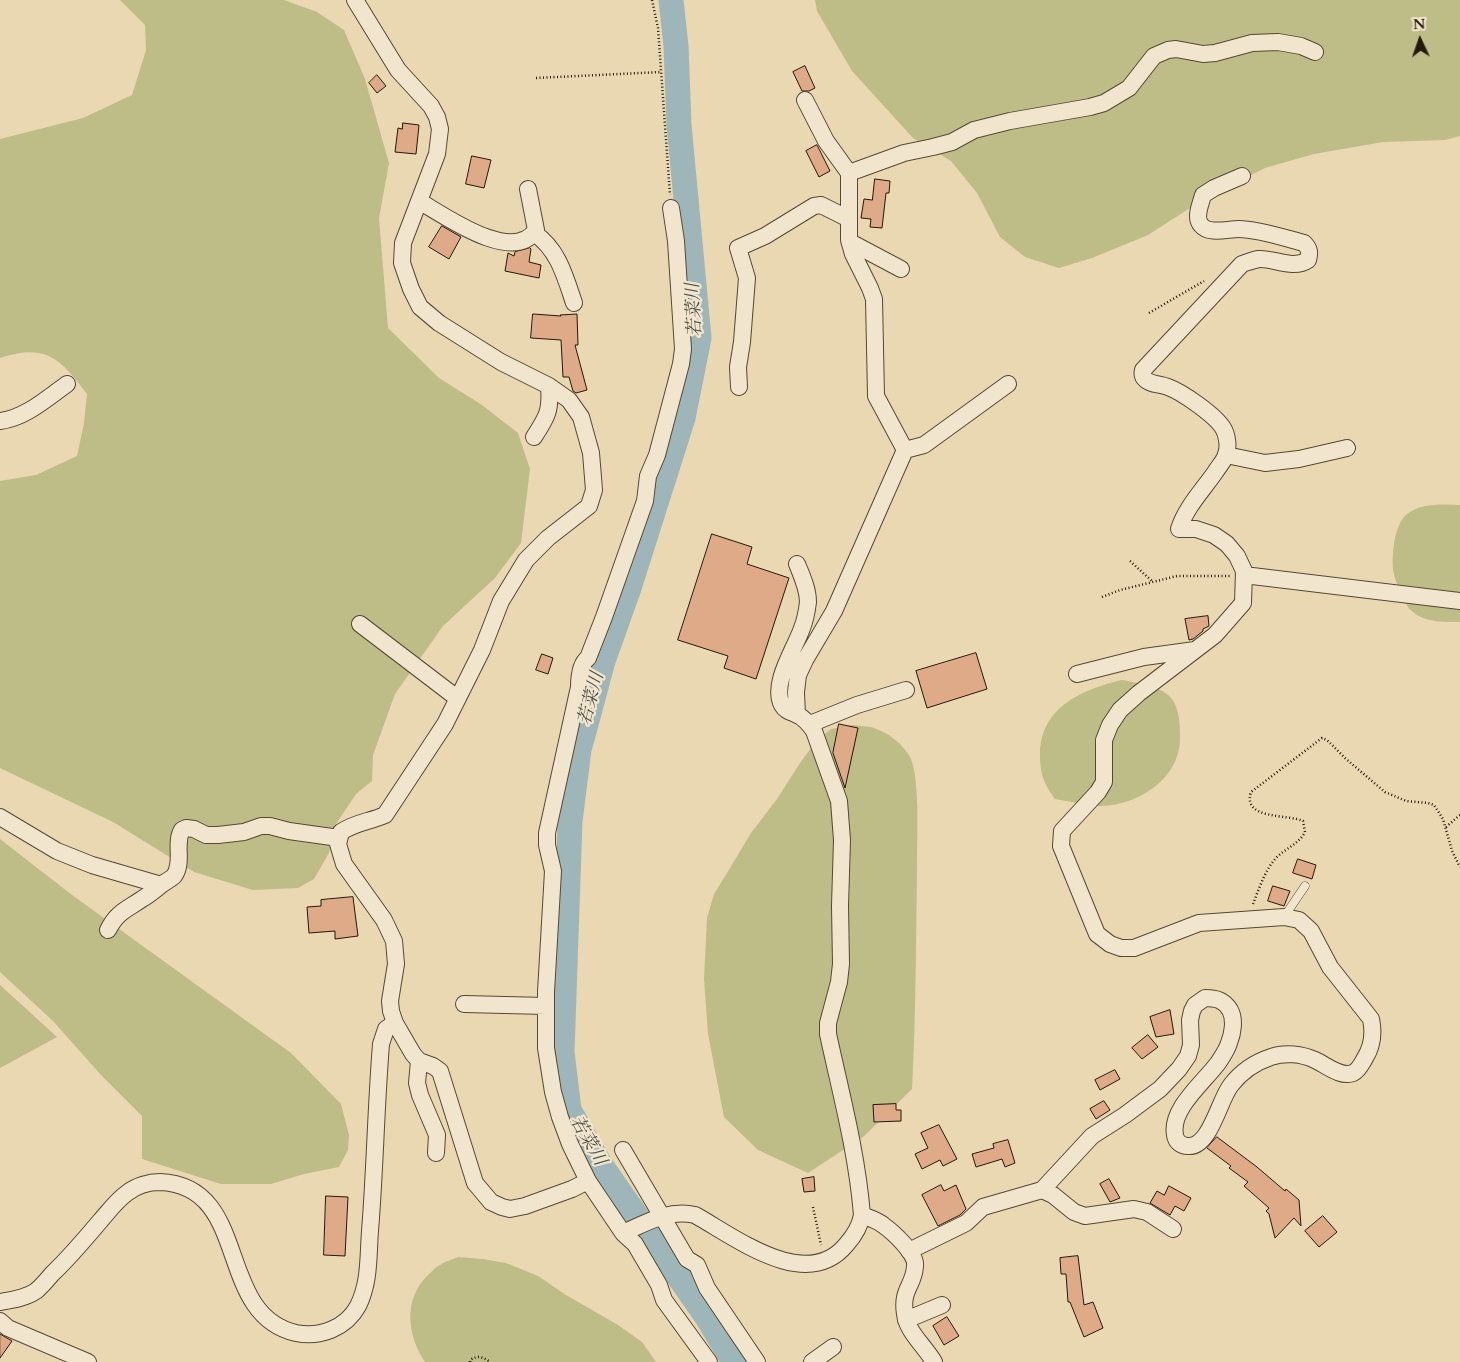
<!DOCTYPE html>
<meta charset="utf-8">
<style>
body{margin:0}
#map{position:relative;width:1460px;height:1362px;overflow:hidden;background:#ead8b2;font-family:Cardo,serif}
canvas{display:block}
.north{position:absolute;left:1395px;top:15px;width:50px;height:50px;-webkit-text-stroke:4px #f1e6cd;paint-order:stroke;rotate:357deg;font-size:14px;font-weight:700;line-height:20px;text-align:center;color:#23180a}
.north::after{content:'';display:block;margin:auto;width:18px;height:22px;background:#23180a;clip-path:polygon(50% 0,100% 100%,50% 72%,0 100%)}
</style>
<div id="map">
<canvas width="1460" height="1362"></canvas>
<div class="north">N</div>
</div>
<script>
const context = document.querySelector('canvas').getContext('2d');
context.lineJoin = 'round';
function fill(path, color) { context.fillStyle = color; context.fill(path, 'evenodd'); }
function strokePath(path, color, width, dash) { context.strokeStyle = color; context.lineWidth = width; context.lineCap = dash ? 'butt' : 'round'; context.setLineDash(dash || []); context.stroke(path); }
function label(font, color, halo, rows, align = 'center') {
  context.font = font + ' Cardo,"Noto Serif JP",serif'; context.lineWidth = 4.5; context.setLineDash([]); context.textBaseline = 'middle'; context.strokeStyle = halo; context.fillStyle = color; for (const [text, x, y, turn = 0] of rows) {
    context.save(); context.translate(x, y); context.rotate((+turn || 0) * Math.PI / 180); context.textAlign = isNaN(turn) ? turn : align; if (halo) context.strokeText(text, 0, 0); context.fillText(text, 0, 0); context.restore();
  }
}
fill(new Path2D(`
 M120 0H284L317 12 344 30 365 79 389 163 379 218 388 328 439 378 482 405 518 433 530 469 521 543 495 578 443 626 395 694 373 755 372 781 356 794 336 824 329 853 314 879 298 888 253 890 194 872 113 822 0 768V481L36 475 77 456 84 423 87 394C60 359 47 343 0 358V139L83 118 132 95 146 50 145 25Z
 M815 0H1460V136L1445 140 1383 142 1314 154 1265 168 1204 199 1148 235 1092 258 1059 268 1025 257 1000 237 977 193 951 161 913 138 852 71 817 11Z
 M1460 505V622C1445 622 1424 623 1412 611 1404 605 1394 579 1393 569 1392 553 1394 525 1407 514 1421 503 1443 504 1460 505Z
 M1122 680C1137 683 1156 685 1168 695 1179 704 1180 722 1180 735 1182 777 1140 805 1101 806 1086 806 1070 801 1055 799 1043 782 1040 774 1040 753 1041 707 1083 689 1122 680Z
 M852 725C859 726 868 726 874 728 889 733 904 745 911 759 920 782 917 839 917 865 916 940 916 1014 912 1089L863 1137 808 1173 758 1150 724 1117 708 1034 704 979 707 918 714 894 727 873 751 833 777 799 800 763 817 740 831 729Z
 M0 839 72 895 291 1053 341 1104 349 1135 348 1150 339 1167 304 1174 271 1184H221L142 1159V1116L101 1075 53 1021 0 972Z
 M0 985 57 1037 0 1068Z
 M458 1257 483 1259 506 1263 538 1276 566 1295 618 1325 642 1342 656 1362H425C407 1335 403 1299 428 1275 432 1272 435 1267 440 1265 445 1261 452 1260 458 1257Z`), '#bebc87');
strokePath(new Path2D(`
 M671 0 676 46 679 125 699 338 683 418 629 588 603 661 579 750 570 821 562 1052 569 1110 600 1164 707 1317 734 1362`), '#9eb6b9', 25);
const building = new Path2D(`
 M805 66 815 88 809 91H802L793 72Z
 M377 75 386 86 377 93 369 83Z
 M403 123 419 125 416 154 395 152 398 128 402 129Z
 M817 145 830 171 819 177 806 151Z
 M472 156 491 160 484 188 466 184Z
 M875 179 890 181 889 193H886L882 228 870 227 871 219 861 218 864 199 872 200Z
 M442 226 461 237 449 259 429 247Z
 M530 248 531 249 529 262 541 265 539 278 505 271 508 253 514 256 515 252Z
 M533 314 561 316 560 315 577 314 578 345H575L587 390 576 393 573 391 569 377H563L561 340 531 338Z
 M712 534 752 547 747 564 789 578 756 679 724 668 728 656 678 640Z
 M1208 616 1209 626 1203 629V631L1193 639 1189 640 1185 619Z
 M976 653 987 689 927 708 916 671Z
 M542 654 553 658 548 674 536 670Z
 M839 724 858 728 845 788 833 753Z
 M1298 859 1316 865 1312 879 1293 873Z
 M1273 886 1290 891 1284 906 1268 901Z
 M353 897 358 936 335 939V931L309 933 307 907 321 906V900Z
 M1170 1010 1174 1034 1156 1037 1150 1017Z
 M1148 1035 1158 1047 1142 1059 1132 1048Z
 M1115 1070 1120 1079 1100 1090 1095 1080Z
 M1104 1101 1110 1110 1096 1119 1090 1109Z
 M896 1104V1110H901V1121L874 1122 873 1105Z
 M939 1125 957 1159 943 1166 940 1160 922 1169 915 1154 928 1148 921 1133Z
 M1217 1137 1257 1167 1285 1191 1286 1189 1299 1200 1301 1226 1294 1218 1275 1238 1269 1214 1266 1211 1269 1208 1244 1186 1248 1182 1229 1168 1231 1166 1207 1148Z
 M1008 1140 1015 1163 1005 1167 1002 1159 976 1167 972 1154 994 1148 993 1144Z
 M814 1177 815 1191 804 1192 802 1179Z
 M1109 1179 1120 1198 1110 1202 1100 1184Z
 M941 1185 944 1191 956 1185 966 1209 960 1215 938 1226 922 1195Z
 M1169 1186 1191 1198 1184 1211 1175 1206 1170 1215 1150 1203 1157 1191 1164 1195Z
 M326 1196 348 1197 345 1256 324 1255Z
 M1323 1216 1337 1232 1319 1247 1305 1231Z
 M1078 1256 1084 1305 1093 1302 1103 1328 1084 1337 1070 1302H1068L1066 1274H1061L1060 1258Z
 M947 1317 959 1336 944 1345 933 1326Z
 M0 1334 12 1341 0 1358Z`);
fill(building, '#deaa87');
strokePath(building, '#23180a', 1);
const lane = new Path2D(`
 M1284 917 1305 886`);
const street = new Path2D(`
 M355 0 398 70 431 106 437 117 440 129 437 154 403 243 402 263 411 289 420 307 439 323 501 362 549 386 569 400 581 417 591 453 594 490 589 506 548 538 526 560 501 601 482 650 445 724 385 815C369 822 356 822 341 832L338 844 344 864 384 920 394 941 396 964 390 1001 391 1011 395 1023 413 1054 419 1061 433 1066 440 1071 475 1183 491 1202 502 1207 510 1209 525 1206 572 1189 588 1181 623 1233C646 1223 668 1209 695 1215 735 1237 806 1293 846 1245 854 1236 860 1227 862 1215 857 1153 841 1094 828 1034V1023L839 982 841 964 840 906 842 840 839 801 814 731C810 725 805 719 798 715 792 712 786 712 782 705 771 683 795 649 802 628 805 621 807 610 808 602 808 589 802 576 797 564
 M849 173 904 153 933 147 952 142 974 130 1010 121 1090 107 1104 103 1129 88 1154 56 1168 50 1176 49 1203 54 1215 53 1252 43 1278 42 1301 46 1315 52
 M419 201C445 216 513 265 536 230L528 189
 M534 233C558 249 565 276 574 303
 M850 242 901 269
 M739 387 738 367 742 342 747 278 738 248 765 236 814 206 821 205 849 219
 M0 421C25 418 46 399 67 384
 M534 437C547 417 551 411 549 386
 M905 450 924 445 1008 384
 M1226 455 1265 463 1299 459 1347 448
 M1244 575 1460 601
 M360 624 457 698
 M1077 674 1144 657 1195 650
 M797 715 796 692 798 675 805 660 834 611 905 450 876 396 874 299 870 288 853 254 849 240V173L826 141 805 100
 M810 724 857 705 906 690
 M0 817 57 851 92 865 161 885
 M108 930C117 912 126 910 142 899 149 895 155 890 161 885 165 882 171 879 174 876 184 863 174 843 182 830L186 828 194 829 206 835H218L244 832 261 826H270L289 831 339 838
 M464 1004 546 1006
 M419 1061 417 1083 420 1095 437 1135 436 1153
 M623 1150 687 1259 697 1265 707 1288 757 1362
 M588 1181 570 1144 560 1117 553 1092 546 1048V992L553 871 547 845V833L579 687C579 677 580 664 588 658L604 617 645 501 648 476 657 455 681 364 683 349 676 241 671 208
 M1042 1190 1053 1195 1074 1212 1085 1216 1134 1209 1147 1212 1173 1229
 M862 1215C869 1218 877 1220 883 1225 893 1232 917 1254 915 1266 914 1286 901 1289 905 1314 907 1332 925 1346 934 1362
 M623 1233 635 1244 659 1285 664 1300 709 1362
 M909 1251 966 1223 983 1207 1042 1190 1092 1136 1125 1115 1160 1089 1179 1069 1188 1056 1191 1045 1190 1020 1192 1011 1195 1005 1205 998C1216 998 1224 1000 1230 1010 1235 1019 1233 1033 1229 1043 1227 1050 1222 1057 1218 1063 1204 1082 1170 1109 1175 1135 1176 1142 1181 1146 1188 1146 1210 1148 1219 1100 1231 1085 1241 1072 1256 1062 1271 1057 1285 1052 1302 1054 1315 1060 1326 1065 1341 1078 1353 1073 1359 1070 1362 1063 1365 1058 1373 1045 1374 1033 1371 1019L1330 967 1311 931 1299 920 1284 917 1199 923 1134 948H1121L1110 944 1097 934 1061 846 1062 831 1098 792 1104 782V740L1110 725 1120 710 1139 693 1215 635 1243 603 1244 571 1237 556 1227 544 1214 535 1196 529H1179C1186 507 1203 490 1216 471 1219 466 1225 460 1226 454 1229 447 1227 434 1223 428 1215 415 1182 392 1168 387 1161 384 1152 385 1146 380 1142 377 1142 374 1143 370L1242 264C1248 262 1253 260 1259 259 1274 258 1293 270 1308 260 1310 253 1310 249 1304 243 1285 238 1257 229 1239 229 1227 229 1209 235 1201 225 1194 217 1201 204 1203 195L1214 188 1242 176
 M0 1302C12 1300 26 1298 36 1291 42 1286 47 1280 52 1274 70 1257 85 1239 101 1220 109 1211 117 1200 127 1193 136 1186 149 1182 160 1182 252 1186 214 1314 296 1333 320 1338 346 1328 358 1306 370 1282 368 1256 370 1231 375 1169 376 1106 381 1044L386 1029 395 1023
 M906 1320 942 1305
 M0 1321 8 1328 88 1362
 M812 1362 833 1347`);
strokePath(lane, '#554834', 9);
strokePath(street, '#554834', 18);
strokePath(new Path2D(`
 M652 0 658 28 670 195
 M536 78 661 72
 M1149 313 1204 281
 M1130 561 1153 582
 M1102 597 1120 590 1177 576H1230
 M1446 827 1460 815
 M1253 904C1259 889 1265 870 1276 858 1286 848 1299 844 1305 832L1303 821C1288 814 1242 820 1251 792L1322 738 1327 740 1346 759 1385 792 1406 801 1428 803 1434 805 1443 819 1452 851 1460 867
 M813 1207 821 1245
 M470 1362V1360C478 1355 483 1357 490 1362`), '#23180a', 2.5, [1, 2.5]);
strokePath(lane, '#f1e6cd', 8);
strokePath(street, '#f1e6cd', 16);
label('italic 18px', '#4e4f47', '#f1e6cd', [
 ["若菜川",695,310,-93],
 ["若菜川",592,699,-75],
 ["若菜川",587,1141,60]
]);
</script>
